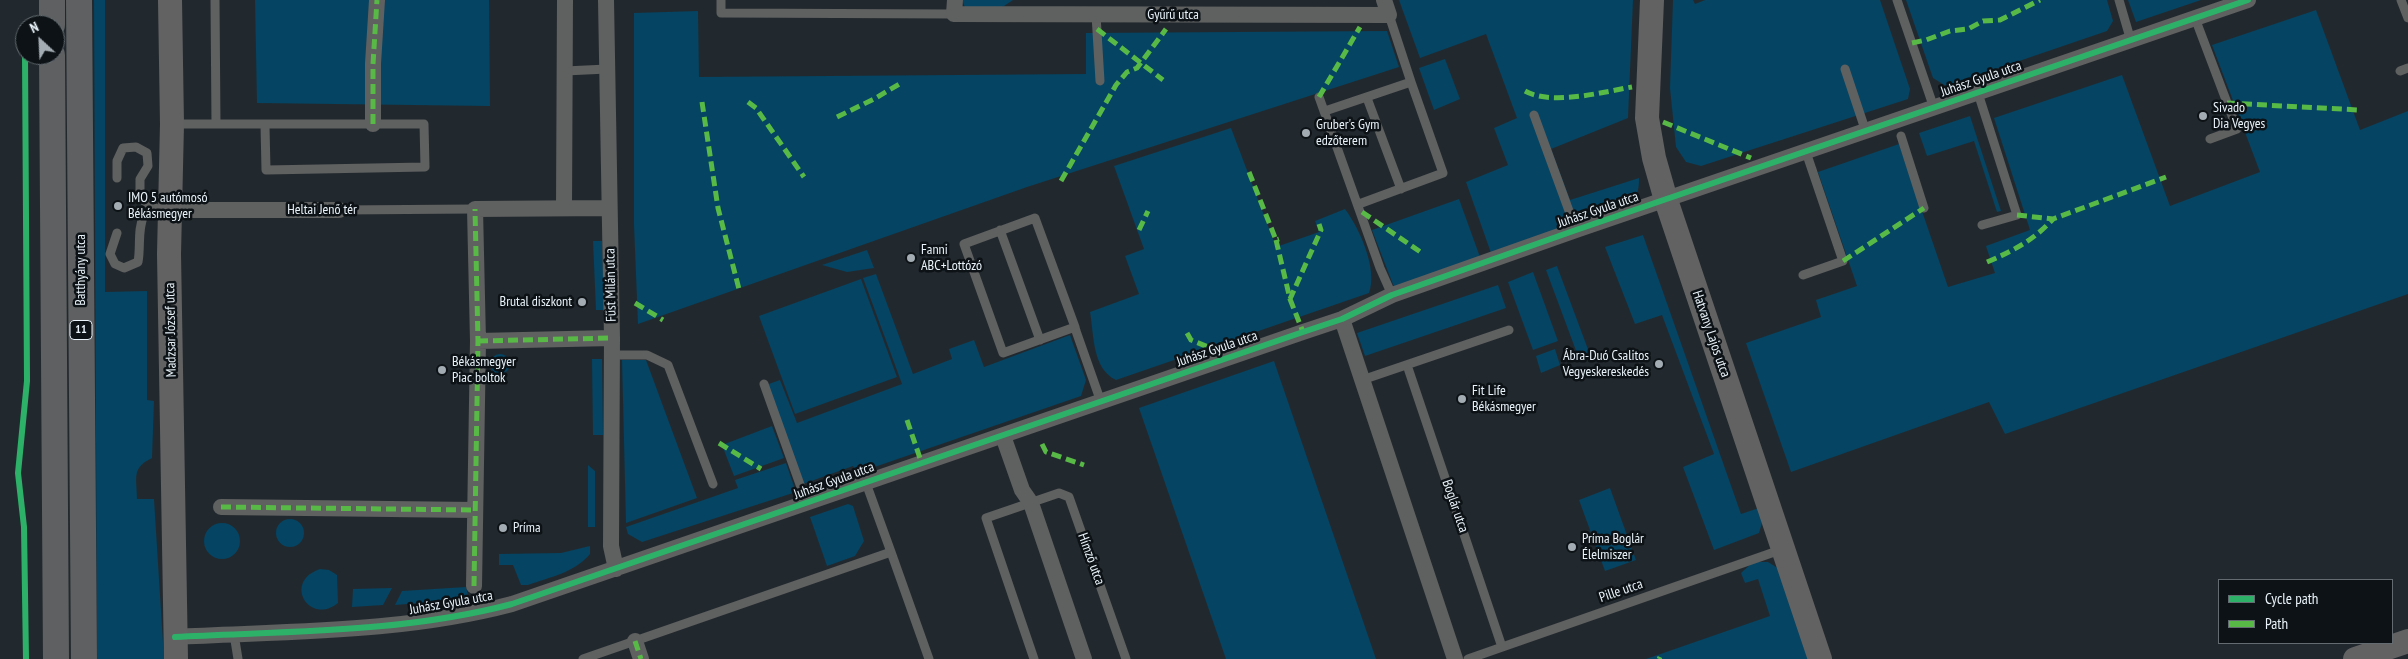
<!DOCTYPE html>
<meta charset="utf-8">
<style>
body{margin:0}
#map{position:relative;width:2408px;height:659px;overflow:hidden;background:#22292e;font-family:"PT Sans Narrow",sans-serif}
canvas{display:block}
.legend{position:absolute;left:2218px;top:579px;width:175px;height:65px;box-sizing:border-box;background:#0c1216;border:1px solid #646c71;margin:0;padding:6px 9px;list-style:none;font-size:15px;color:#e9f3f9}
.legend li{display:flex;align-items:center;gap:10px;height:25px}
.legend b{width:25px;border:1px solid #646c71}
.north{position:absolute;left:15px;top:15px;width:50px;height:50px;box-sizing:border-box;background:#0c1216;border:1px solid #646c71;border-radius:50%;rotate:335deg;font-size:14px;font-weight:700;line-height:20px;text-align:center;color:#e9f3f9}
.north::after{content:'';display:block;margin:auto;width:18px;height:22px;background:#a3acb2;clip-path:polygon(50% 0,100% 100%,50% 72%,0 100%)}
</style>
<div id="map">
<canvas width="2408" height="659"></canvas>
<ul class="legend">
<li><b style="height:6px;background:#2db169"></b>Cycle path</li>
<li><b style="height:6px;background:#58b947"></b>Path</li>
</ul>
<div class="north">N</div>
</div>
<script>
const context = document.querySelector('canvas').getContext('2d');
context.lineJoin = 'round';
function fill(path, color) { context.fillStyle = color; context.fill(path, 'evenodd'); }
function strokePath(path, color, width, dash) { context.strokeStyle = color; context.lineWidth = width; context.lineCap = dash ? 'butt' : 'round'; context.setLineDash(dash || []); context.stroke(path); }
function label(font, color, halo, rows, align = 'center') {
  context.font = font + ' "PT Sans Narrow",sans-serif'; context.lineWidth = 5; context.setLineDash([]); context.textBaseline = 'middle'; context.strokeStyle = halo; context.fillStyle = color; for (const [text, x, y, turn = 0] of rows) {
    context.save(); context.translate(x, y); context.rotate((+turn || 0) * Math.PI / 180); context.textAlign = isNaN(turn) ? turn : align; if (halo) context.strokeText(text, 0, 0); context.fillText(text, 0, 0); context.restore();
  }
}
fill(new Path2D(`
 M94 0H105V292L147 291V400L154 401 152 458C131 468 137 478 137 499H154L164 659H97Z
 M255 0H489L490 106 257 103Z
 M962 0H1013L998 10H966Z
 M1399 0H1633L1628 118 1551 149 1570 200 1639 178C1639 182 1639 189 1637 193 1625 212 1517 244 1491 253L1466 182 1508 165 1494 128 1517 118 1486 34 1420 58Z
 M1673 0H1693L1695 4 1705 0H1880L1910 89 1908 99 1701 166 1686 162 1676 147 1670 88Z
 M1906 0H2107L2113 21 2107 31 1946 86 1933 78Z
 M2128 0H2201L2136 22Z
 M2316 10 2360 130 2408 111V294L2005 434 1989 402 1791 472 1746 343 1821 317 1816 300 1857 286 1818 172 1899 144 1948 287 1995 273 1986 246 2030 230 1994 118 2122 75 2170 206 2260 172 2212 45Z
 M698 11 699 77 1086 74V33L1387 31 1399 67 1027 187 638 324 634 225V13Z
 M1445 59 1460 99 1434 110 1419 68Z
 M1970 116 2001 211 1997 212 1974 141 1927 156 1919 133Z
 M1231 128 1276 247 1319 232 1315 221 1345 209C1360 229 1378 270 1369 293L1116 380C1092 369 1094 335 1090 312L1139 294 1125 256 1144 249 1114 166Z
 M1459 199 1480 257 1394 287 1372 230Z
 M1643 235 1741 514 1759 508 1762 523 1759 533 1714 550 1683 467 1714 454 1662 315 1635 324 1605 247Z
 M593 241H602L604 310H596Z
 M867 250 874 268 847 272 822 265Z
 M1557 266 1589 352 1578 356 1546 270Z
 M1533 272 1558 341 1533 350 1508 282Z
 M876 274 913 374 952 359 949 349 974 340 984 367 1070 335 1086 380 1081 396 857 473 853 466 803 484 766 385 780 380 797 423 902 384 863 278Z
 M861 279 897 377 795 414 759 316Z
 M1498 285 1506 308 1365 356 1357 333Z
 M1555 349 1560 365 1541 373 1536 356Z
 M490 364a10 10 0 1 1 20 0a10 10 0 1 1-20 0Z
 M592 359H602L603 435H593Z
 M622 360H646L697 498 626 523Z
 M1274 361 1376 659H1226L1139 408Z
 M772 426 784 458 734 476 722 445Z
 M786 463 796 492 642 542 628 534 626 527 738 488 735 480Z
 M588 465 595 471V527H588Z
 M1610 488 1636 560 1605 571 1579 500Z
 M848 504 853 506 864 541 855 556 827 566 810 517Z
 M276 533a14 14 0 1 1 28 0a14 14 0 1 1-28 0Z
 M204 541a18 18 0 1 1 36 0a18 18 0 1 1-36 0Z
 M590 546V554C574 573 550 577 528 585H521L513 565H499V554L561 553Z
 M1753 562H1768L1784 572 1812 659H1646L1770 616 1758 579 1745 583 1741 573Z
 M320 569 329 570 337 575 338 603C310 626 282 582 320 569Z
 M466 587 469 599 395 605 402 591Z
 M392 588 383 605 352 607 353 589Z`), '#054462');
strokePath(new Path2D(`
 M215 0 216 124
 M721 0V13L954 14
 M1897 0 1934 108
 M2119 0 2131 41
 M2401 0 2408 18
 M1096 15 1100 81
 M1389 15 1411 82
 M2195 18 2237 129 2210 139
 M1845 69 1866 132
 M565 71 607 69
 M2400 71 2408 68
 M1978 93 2017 215 1982 225
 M1319 97 1380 268 1392 295
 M1367 98 1401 189
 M1325 111 1411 82 1443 173 1359 204
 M1534 115 1576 230
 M172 124H424L425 167 266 170 265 126
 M1901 136 1924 208
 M117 178V161L123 148 136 147 147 153 148 166 140 179V192L144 201 157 209
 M339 210 475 209
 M1000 230 1040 340
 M117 233 110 254 115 264 124 268 138 262C141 246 137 230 144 215L157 209 168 210
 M1803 275 1843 261 1806 152
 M1075 327 1003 353 964 244 1035 218 1075 327 1076 331 1101 402
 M612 355H647L668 365 713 484
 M1407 365 1502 647
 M1362 380 1509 330
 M764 384 807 504
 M891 552 929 659
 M234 634 238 659
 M583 659 891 552 866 483
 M1034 659 986 518 1059 493 1069 497 1126 659
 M1468 659 1783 549`), '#5f6060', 9);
strokePath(new Path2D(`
 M606 0 612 338 611 546 616 569
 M955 0 954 14 1389 15 1384 0
 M373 124V64L377 0
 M564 207 565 0
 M169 210H339
 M1342 319 1455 659
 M478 341 612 338
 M1003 436 1022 490 1031 503 1084 659
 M221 507 475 510
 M474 586 478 341 475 209 609 208
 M175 637C288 631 402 633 512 604L1303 332 1342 319 1392 295 1576 230 2248 0
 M635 641 641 659`), '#5f6060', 16);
strokePath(new Path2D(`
 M170 0 172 124 169 254 176 659
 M1652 0 1647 118 1654 158 1666 200 1820 659
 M2355 659 2408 641`), '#626263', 24);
strokePath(new Path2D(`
 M52 0V25
 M79 0 84 659
 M52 55 56 659`), '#5e6061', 26);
strokePath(new Path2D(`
 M1097 29 1163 80
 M1912 43 1926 40 1950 31 1968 29 1983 21 2000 20 2040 0
 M1525 91C1552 106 1602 92 1632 87
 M1319 97 1360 27
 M702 102 718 208 740 293
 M748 102 756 108 804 177
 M2227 103 2359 110
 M837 117 874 99 901 83
 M1663 122 1751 158
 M373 124V64L377 0
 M1249 172 1276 240 1279 239
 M1061 181 1116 85 1127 72 1137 68 1166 29
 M1362 212 1422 253
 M2017 215 2053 219 2166 177
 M1139 230 1148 211
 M1276 240 1290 299 1321 230 1319 224
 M1843 261 1924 208
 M1987 262C2013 251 2034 240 2053 219
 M1290 299 1303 332
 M635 303 663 320
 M1187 333 1191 340 1218 351 1222 361
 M478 341 612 338
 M907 420 922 464
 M719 443 761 469
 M1042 444 1046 452 1084 465
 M221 507 475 510
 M474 586 478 341 475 209
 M635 641 641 659
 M1659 659 1660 657`), '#58b947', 5, [10, 5]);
strokePath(new Path2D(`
 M25 55 27 381 18 473 24 527 26 659
 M175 637C288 631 402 633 512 604L1303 332 1342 319 1392 295 1576 230 2248 0`), '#2db169', 6);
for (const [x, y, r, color] of [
 [2203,116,5,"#a3acb2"],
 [1306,133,5,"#a3acb2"],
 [118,206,5,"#a3acb2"],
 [911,258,5,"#a3acb2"],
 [582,302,5,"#a3acb2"],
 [1659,364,5,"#a3acb2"],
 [442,370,5,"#a3acb2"],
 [1462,399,5,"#a3acb2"],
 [503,528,5,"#a3acb2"],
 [1572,547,5,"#a3acb2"]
]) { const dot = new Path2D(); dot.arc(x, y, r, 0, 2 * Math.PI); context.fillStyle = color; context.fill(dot); strokePath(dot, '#0c1216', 2); }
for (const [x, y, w] of [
 [81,330,22]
]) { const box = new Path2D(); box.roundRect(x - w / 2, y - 9.5, w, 19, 4); context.fillStyle = '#0c1216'; context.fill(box); strokePath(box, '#e9f3f9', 1); }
label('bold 12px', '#e9f3f9', null, [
 ["11",81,330]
]);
label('14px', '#e9f3f9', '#0c1216', [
 ["Gyűrű utca",1173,15],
 ["Juhász Gyula utca",1981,79,-19],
 ["Heltai Jenő tér",322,210],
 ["Juhász Gyula utca",1598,210,-19],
 ["Batthyány utca",81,270,-90],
 ["Füst Milán utca",611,285,-91],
 ["Madzsar József utca",171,330,-91],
 ["Hatvany Lajos utca",1711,334,71],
 ["Juhász Gyula utca",1217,349,-19],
 ["Juhász Gyula utca",834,481,-20],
 ["Boglár utca",1455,506,71],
 ["Hímző utca",1091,559,70],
 ["Pille utca",1621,591,-19],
 ["Juhász Gyula utca",451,603,-10]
]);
label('14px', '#e9f3f9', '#0c1216', [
 ["Sivado",2213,108],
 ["Dia Vegyes",2213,124],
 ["Gruber's Gym",1316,125],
 ["edzőterem",1316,141],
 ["IMO 5 autómosó",128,198],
 ["Békásmegyer",128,214],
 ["Fanni",921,250],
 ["ABC+Lottózó",921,266],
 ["Brutal diszkont",572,302,"right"],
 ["Ábra-Duó Csalitos",1649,356,"right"],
 ["Vegyeskereskedés",1649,372,"right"],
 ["Békásmegyer",452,362],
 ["Piac boltok",452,378],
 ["Fit Life",1472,391],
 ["Békásmegyer",1472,407],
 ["Príma",513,528],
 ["Príma Boglár",1582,539],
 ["Élelmiszer",1582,555]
], 'left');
</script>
